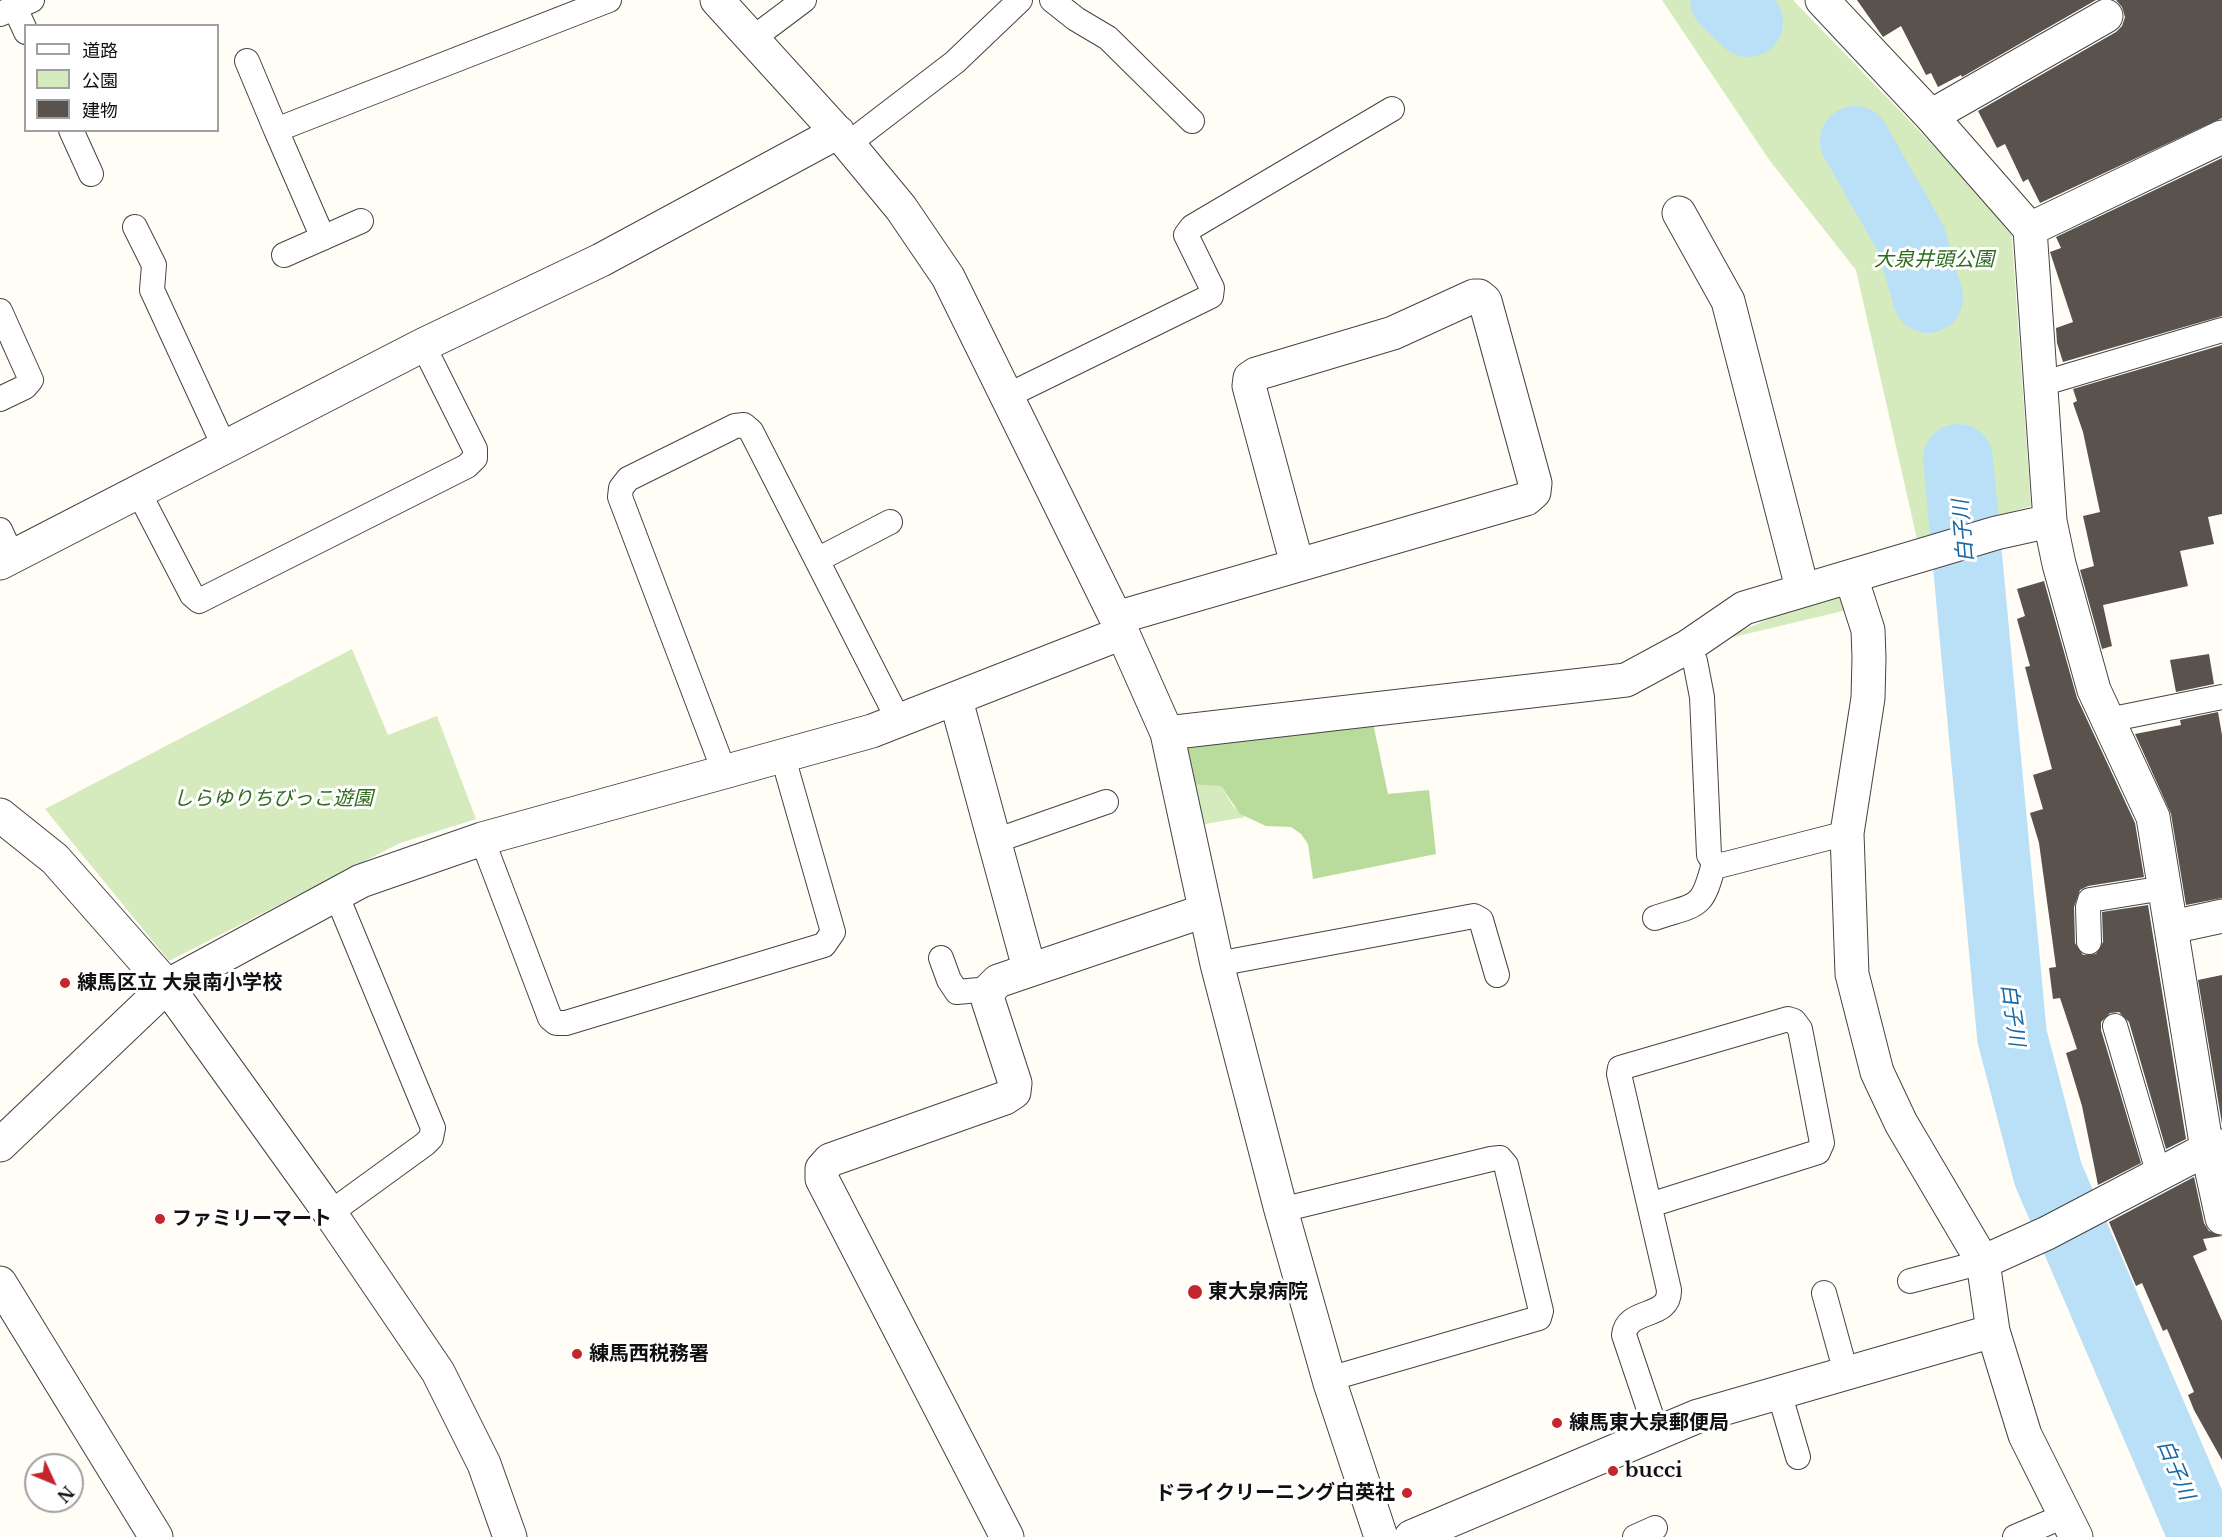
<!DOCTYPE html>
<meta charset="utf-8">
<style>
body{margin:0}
#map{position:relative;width:2222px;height:1537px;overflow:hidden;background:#fffdf5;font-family:"Libre Baskerville","Noto Sans JP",serif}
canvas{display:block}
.legend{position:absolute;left:24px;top:24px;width:195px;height:108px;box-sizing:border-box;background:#fff;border:2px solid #a0a0a0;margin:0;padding:8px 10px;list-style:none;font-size:18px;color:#111}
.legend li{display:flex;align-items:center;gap:12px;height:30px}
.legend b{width:30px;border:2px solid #a0a0a0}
.north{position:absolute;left:24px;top:1453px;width:60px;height:60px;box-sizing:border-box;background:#fff;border:2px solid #a0a0a0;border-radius:50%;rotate:134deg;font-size:16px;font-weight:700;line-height:24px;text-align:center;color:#111}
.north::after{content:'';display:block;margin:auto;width:21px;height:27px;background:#c4262e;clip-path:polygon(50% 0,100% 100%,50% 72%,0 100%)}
</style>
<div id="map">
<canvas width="2222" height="1537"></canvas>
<ul class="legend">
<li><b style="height:8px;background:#fff"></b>道路</li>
<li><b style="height:16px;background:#d5ebbd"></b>公園</li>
<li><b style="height:16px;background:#5a524d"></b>建物</li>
</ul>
<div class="north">N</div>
</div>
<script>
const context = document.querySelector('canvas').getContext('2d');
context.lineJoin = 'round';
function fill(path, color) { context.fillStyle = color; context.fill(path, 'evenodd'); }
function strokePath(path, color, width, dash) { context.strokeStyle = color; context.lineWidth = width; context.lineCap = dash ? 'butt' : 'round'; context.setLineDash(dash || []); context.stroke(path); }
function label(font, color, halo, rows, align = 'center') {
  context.font = font + ' "Libre Baskerville","Noto Sans JP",serif'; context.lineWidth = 6; context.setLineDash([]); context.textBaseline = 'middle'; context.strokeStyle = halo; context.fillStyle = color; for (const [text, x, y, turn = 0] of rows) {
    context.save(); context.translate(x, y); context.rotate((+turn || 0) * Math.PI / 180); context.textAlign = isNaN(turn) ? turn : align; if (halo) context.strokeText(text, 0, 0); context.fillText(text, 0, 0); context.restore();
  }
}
fill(new Path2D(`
 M1662 0H1793L2011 226 2031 506 1917 539 1856 270 1770 161Z
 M1838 590 1847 610 1717 641Z
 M352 649 388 735 437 716 476 819 400 843 169 961 45 809Z
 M1202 783 1221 786 1233 806 1245 817 1200 825 1188 784Z`), '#d5ebbd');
fill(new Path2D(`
 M1373 723 1388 794 1429 790 1436 854 1313 879 1308 844 1301 834 1291 827 1266 826 1240 814 1221 786 1188 784 1184 752 1197 739Z`), '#b9dc9c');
strokePath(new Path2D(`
 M1725 0 1748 22
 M1855 141 1911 239 1928 298
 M1958 459 2012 1036 2048 1174 2204 1537`), '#b9e0f7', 70);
fill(new Path2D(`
 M1857 0H2096L1962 77 1961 75 1938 87 1931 73 1926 75 1901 26 1883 37Z
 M2116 0H2222V118L2040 203 2028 179 2023 182 2005 144 1997 148 1978 111 2116 32 2122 26 2125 17 2122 7Z
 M2222 158V316L2063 362 2057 343 2056 328 2073 322 2050 252 2061 248 2056 237Z
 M2222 345V514L2208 517 2214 544 2180 551 2188 586 2103 605 2112 646 2102 649 2080 570 2094 566 2083 516 2100 512 2083 432 2073 403 2077 401 2073 389Z
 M2044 581 2077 698 2135 823 2144 877 2088 886 2080 890 2074 907 2075 943 2083 955 2096 954 2103 942 2102 912 2148 905 2186 1139 2166 1149 2129 1022 2119 1012 2110 1013 2101 1022V1030L2141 1163 2098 1185 2082 1106 2066 1053 2077 1049 2060 998 2053 999 2049 968 2056 967 2039 843 2030 813 2043 809 2033 775 2052 769 2025 667 2030 666 2017 619 2025 616 2017 589Z
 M2209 654 2214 684 2176 692 2170 660Z
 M2218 712 2222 735V898L2186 905 2171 814 2135 734 2181 725 2180 720Z
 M2222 975V1124L2198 980Z
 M2194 1177 2204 1223 2209 1231 2222 1236 2203 1239 2207 1250 2193 1256 2222 1321V1460L2194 1410 2188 1395 2194 1392 2167 1329 2163 1331 2142 1283 2136 1286 2109 1222Z`), '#5a524d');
const service = new Path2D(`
 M1052 0 1076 19 1108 38 1192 121
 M15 8 26 32
 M0 14 32 0
 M752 39 804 0
 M247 61 276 130
 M71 130 91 174
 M848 144 955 62 1020 0
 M135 227 154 265 152 290 224 446
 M323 238 276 130 609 0
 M284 255 361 221
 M0 311 31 380 25 387 0 399
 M2041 384 2222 330
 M1009 395 1211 296 1212 288 1186 235 1192 227 1392 109
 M139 493 192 595 199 601 467 466 475 458V449L423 345
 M0 530 12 556
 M817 560 890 522
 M1687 647 1695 661 1702 697 1709 855 1714 863 1722 865 1847 833
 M2108 720 2222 697
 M724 771 620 497 621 488 628 479 735 426 744 425 751 431 899 721
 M482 839 550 1018 556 1023H566L824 945 833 932 782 754
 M995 841 1106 802
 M1655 918C1699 903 1702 910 1714 863
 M2089 942 2088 907 2090 900 2164 888
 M941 958 949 980 957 992 990 989
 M1217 964 1474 916 1481 920 1497 975
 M2115 1026 2159 1175
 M1650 1205 1818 1152 1822 1143 1800 1029 1794 1021 1788 1019 1620 1068 1619 1074 1669 1290C1670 1320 1627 1307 1624 1335L1657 1433
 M1281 1210 1491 1159 1500 1158 1506 1165 1541 1311 1539 1318 1329 1379
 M330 1213 425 1144 431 1138 433 1128 336 894
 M1910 1281 1983 1262
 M1824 1293 1846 1373
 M1779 1392 1798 1457
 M1635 1537 1655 1528
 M2015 1537 2064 1516`);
const minor = new Path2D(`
 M717 0 848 144 901 208 948 277 1116 618 1167 733 1217 964 1281 1210 1330 1383 1381 1537
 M1822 0 1931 116 2030 229 2050 521 2059 564 2094 690 2153 817 2207 1149 2222 1218
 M1931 116 2106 16
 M1679 213 1728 301 1802 588
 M2030 229 2222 137
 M0 563 423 345 601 260 838 132
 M1851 577 1868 630 1869 658 1868 698 1847 833 1852 974 1877 1072 1901 1123 1983 1262 1993 1331 2025 1435 2076 1537
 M1116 618 1526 499 1534 492 1535 483 1485 301 1479 296H1474L1393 333 1256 374 1250 378 1249 386 1297 564
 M956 700 1029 968
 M1167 733 1626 680 1687 647 1744 608 1996 533 2050 521
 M2172 927 2222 916
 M0 1145 167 986 361 881 482 839 872 731 1122 633
 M1983 1262 2047 1233 2207 1149 2222 1146
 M0 1283 156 1537
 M1007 1537 822 1179V1169L830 1160 1005 1098 1014 1092 1015 1083 988 1000 990 989 998 981 1204 911
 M1411 1537 1698 1416 1993 1331`);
const tertiary = new Path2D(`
 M0 815 55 859 167 986 330 1213 438 1372 484 1464 510 1537`);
strokePath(service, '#444', 26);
strokePath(minor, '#444', 35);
strokePath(tertiary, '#444', 35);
strokePath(service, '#fff', 24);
strokePath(minor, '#fff', 33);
strokePath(tertiary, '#fff', 33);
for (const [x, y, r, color] of [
 [65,983,6,"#c4262e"],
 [160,1219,6,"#c4262e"],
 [1195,1292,8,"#c4262e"],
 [577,1354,6,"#c4262e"],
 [1557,1423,6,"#c4262e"],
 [1613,1471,6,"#c4262e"],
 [1407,1493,6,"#c4262e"]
]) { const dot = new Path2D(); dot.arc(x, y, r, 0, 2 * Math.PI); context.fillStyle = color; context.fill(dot); strokePath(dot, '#fff', 2); }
label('italic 20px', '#2f6b1f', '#fff', [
 ["大泉井頭公園",1934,260],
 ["しらゆりちびっこ遊園",273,799]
]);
label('bold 20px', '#111', '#fff', [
 ["練馬区立 大泉南小学校",77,983],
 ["ファミリーマート",172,1219],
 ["東大泉病院",1208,1292],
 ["練馬西税務署",589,1354],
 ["練馬東大泉郵便局",1569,1423],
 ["bucci",1625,1471],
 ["ドライクリーニング白英社",1395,1493,"right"]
], 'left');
label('italic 21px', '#1768a6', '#fff', [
 ["白子川",1964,531,-95],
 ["白子川",2012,1015,82],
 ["白子川",2175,1470,67]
]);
</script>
